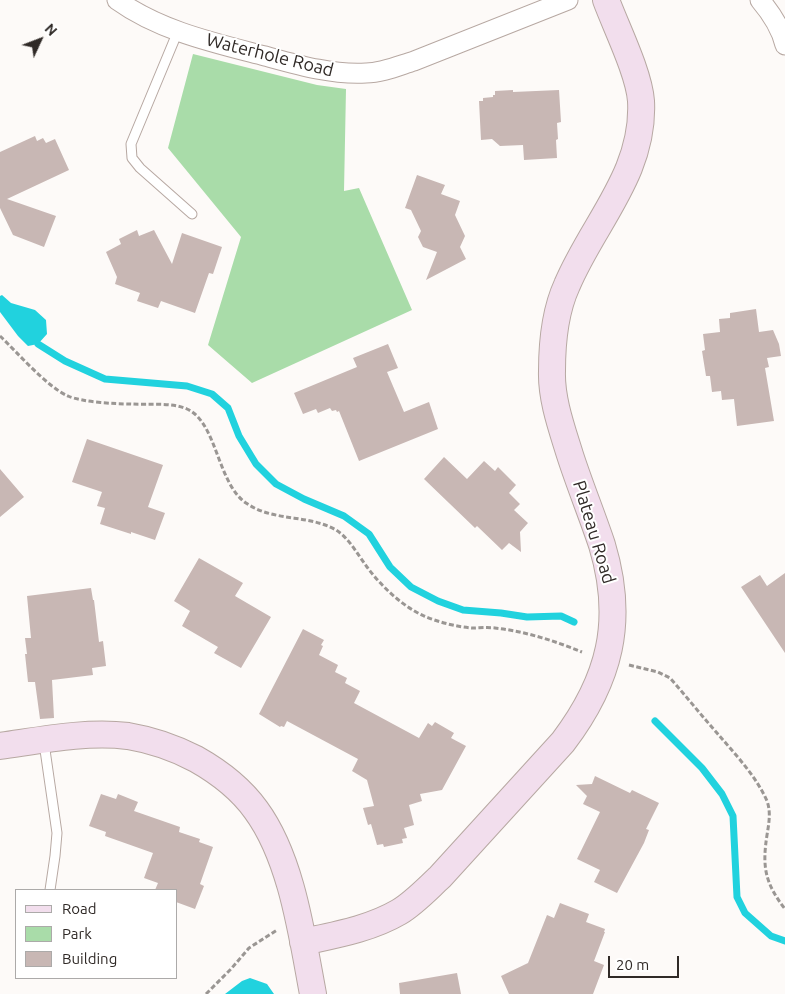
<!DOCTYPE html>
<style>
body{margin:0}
#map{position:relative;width:785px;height:994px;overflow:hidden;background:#fdfaf8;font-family:Ubuntu,sans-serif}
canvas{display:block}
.legend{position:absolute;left:15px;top:889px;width:162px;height:90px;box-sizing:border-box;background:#fff;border:1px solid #acaaa9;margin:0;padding:6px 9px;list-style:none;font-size:15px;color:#302a27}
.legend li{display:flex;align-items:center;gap:10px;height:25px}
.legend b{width:25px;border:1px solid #acaaa9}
.north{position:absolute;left:15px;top:15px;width:50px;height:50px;-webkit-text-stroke:4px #fff;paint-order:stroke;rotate:47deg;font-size:14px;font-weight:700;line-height:20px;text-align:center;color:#302a27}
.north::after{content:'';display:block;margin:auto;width:18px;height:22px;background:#302a27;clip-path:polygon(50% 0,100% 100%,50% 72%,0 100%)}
.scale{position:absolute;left:608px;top:956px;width:71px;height:22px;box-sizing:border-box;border:2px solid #302a27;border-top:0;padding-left:6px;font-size:15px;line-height:18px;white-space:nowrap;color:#302a27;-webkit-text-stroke:4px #fff;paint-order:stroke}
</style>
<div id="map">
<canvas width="785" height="994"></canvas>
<ul class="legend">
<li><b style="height:6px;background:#f2deed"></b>Road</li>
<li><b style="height:14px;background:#a9dca9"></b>Park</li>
<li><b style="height:14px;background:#c8b7b4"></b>Building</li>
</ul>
<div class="north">N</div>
<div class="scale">20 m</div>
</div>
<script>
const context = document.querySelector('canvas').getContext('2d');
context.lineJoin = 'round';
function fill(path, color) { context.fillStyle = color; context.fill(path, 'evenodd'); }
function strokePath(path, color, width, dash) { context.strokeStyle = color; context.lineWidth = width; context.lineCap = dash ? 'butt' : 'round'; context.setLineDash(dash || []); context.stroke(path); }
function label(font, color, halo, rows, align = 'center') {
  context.font = font + ' Ubuntu,sans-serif'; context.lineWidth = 4; context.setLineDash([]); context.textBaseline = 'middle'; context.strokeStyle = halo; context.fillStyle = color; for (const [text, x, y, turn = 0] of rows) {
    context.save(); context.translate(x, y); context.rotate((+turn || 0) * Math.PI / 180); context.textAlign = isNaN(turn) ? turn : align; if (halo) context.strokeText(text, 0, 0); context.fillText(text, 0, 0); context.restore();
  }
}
fill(new Path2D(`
 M193 54 317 85 346 89 344 191 359 188 412 310 252 383 208 345 241 237 168 148Z`), '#a9dca9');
fill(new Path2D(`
 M2 295 11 303 35 310 46 320 47 334 38 344 28 346 18 336 0 312V296Z
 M250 978 267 984 274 994H225L242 981Z`), '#21d2de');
strokePath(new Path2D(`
 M38 344 65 361 105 379 187 386 212 394 228 408 239 436 256 464 276 484 304 499 344 516 369 534 390 567 411 587 438 601 463 610 501 613 527 617 561 616 574 622
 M655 721 702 768 722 794 733 816 737 897 745 913 771 936 785 941`), '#21d2de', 7);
fill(new Path2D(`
 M513 90V92L559 90 561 122 557 123 558 139 556 140 557 158 524 160 523 145 500 146 492 139 481 140 479 101H483V98L493 97V95H495V91Z
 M35 136 37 141 43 138 46 143 55 139 69 170 7 199 56 216 44 247 13 235 0 208V152Z
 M417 175 445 185 441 194 460 201 455 215 465 236 460 247 466 259 426 280 437 252 423 247 418 237 421 231 411 210 405 208Z
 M137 230 139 236 154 230 172 264 182 233 222 247 213 274 209 273 195 313 161 301 158 308 137 301 140 293 115 284 117 277 106 252 121 244 119 239Z
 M756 309 759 332 773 330 779 344 781 356 767 358 769 367 765 368 774 421 737 426 734 399 722 400 721 391 712 392 710 376H706L702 351 705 350 703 334 720 332 719 319 730 318V313Z
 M388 344 398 368 387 372 404 412 429 402 438 429 359 461 339 411 337 412 336 410 332 411 330 408 318 413 316 409 303 414 294 393 357 367 353 358Z
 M87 439 163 465 148 507 165 513 155 540 131 532V534L100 524 105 508 97 506 102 492 72 482Z
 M444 457 467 479 484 461 495 471 498 467 516 485 509 493 520 504 514 510 528 523 520 532 521 552 509 543 502 550 477 526 475 528 424 479Z
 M0 469 24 497 0 517Z
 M199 558 243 583 235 596 271 617 241 668 214 653 218 647 182 626 190 611 174 601Z
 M785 573V653L741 587 760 575 767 586Z
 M91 588 93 600H94L99 642 103 641 106 666 92 668 93 675 52 680 54 718 40 719 35 682H28L25 654H27L25 638H31L27 596Z
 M303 629 324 640 321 645 323 646 319 655 338 665 335 672 347 678 345 683 360 691 354 703 419 738 428 723 432 726 435 722 454 733 451 738 466 746 442 790 420 794 422 801 409 805 414 825 404 828 407 838 402 839 403 843 384 847 383 844 377 845 371 824 368 825 363 808 374 806 367 780 352 771 358 759 287 721 284 727 281 726 280 727 259 714Z
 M595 776 630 793 632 790 659 803 646 829 649 830 644 843 617 893 594 882 600 870 577 859 600 812 583 804 587 796 576 785 592 784Z
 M101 794 116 799 118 794 138 802 134 811 180 827 179 832 200 839 199 842 213 847 200 884 204 886 195 909 176 902V890H155L158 883 144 878 153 853 105 836 106 832 89 826Z
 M560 903 589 914 586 922 605 929 604 932H605L594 961 604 965 593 994H509L501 976 528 963 547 915 554 918Z
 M457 973 461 994H400L399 983Z`), '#c8b7b4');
const lane = new Path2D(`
 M178 31 131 144 132 158 140 168 192 214
 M44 743 57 833 55 856 50 890`);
const street = new Path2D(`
 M117 0C160 31 215 43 265 56 298 65 332 75 366 73 382 73 398 66 414 61L568 0
 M760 0C771 13 781 28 785 45`);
const secondary = new Path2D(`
 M0 746C42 740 86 731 128 736 152 740 175 748 196 759 219 772 241 789 256 810 292 859 302 936 313 994
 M303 942C335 935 370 929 399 912 414 903 427 889 440 877L563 742C610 680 625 621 602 545 592 515 580 486 570 455 562 429 551 399 552 371 552 343 555 311 567 285 593 223 645 173 641 101 639 73 616 27 606 0`);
strokePath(lane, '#b7a8a2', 11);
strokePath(street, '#b7a8a2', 21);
strokePath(secondary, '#b7a8a2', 28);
strokePath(new Path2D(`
 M0 336C17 352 47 387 68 396 81 402 115 404 131 404 148 405 171 402 187 409 217 422 217 483 246 503 273 522 308 514 336 530 349 538 358 555 367 567 382 587 402 606 424 616 438 622 457 627 472 628 479 628 487 627 495 628 524 631 555 641 582 652
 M629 665 658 672 670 678C686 696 701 715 717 733 735 754 756 776 767 801 771 812 769 823 767 835 762 867 765 883 785 909
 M206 994 231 969 249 948 277 930`), '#9a9693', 3, [5, 2.5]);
strokePath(lane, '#fff', 9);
strokePath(street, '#fff', 19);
strokePath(secondary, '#f2deed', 26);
label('18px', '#302a27', '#fff', [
 ["Waterhole Road",270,55,14],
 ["Plateau Road",594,532,73]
]);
</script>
